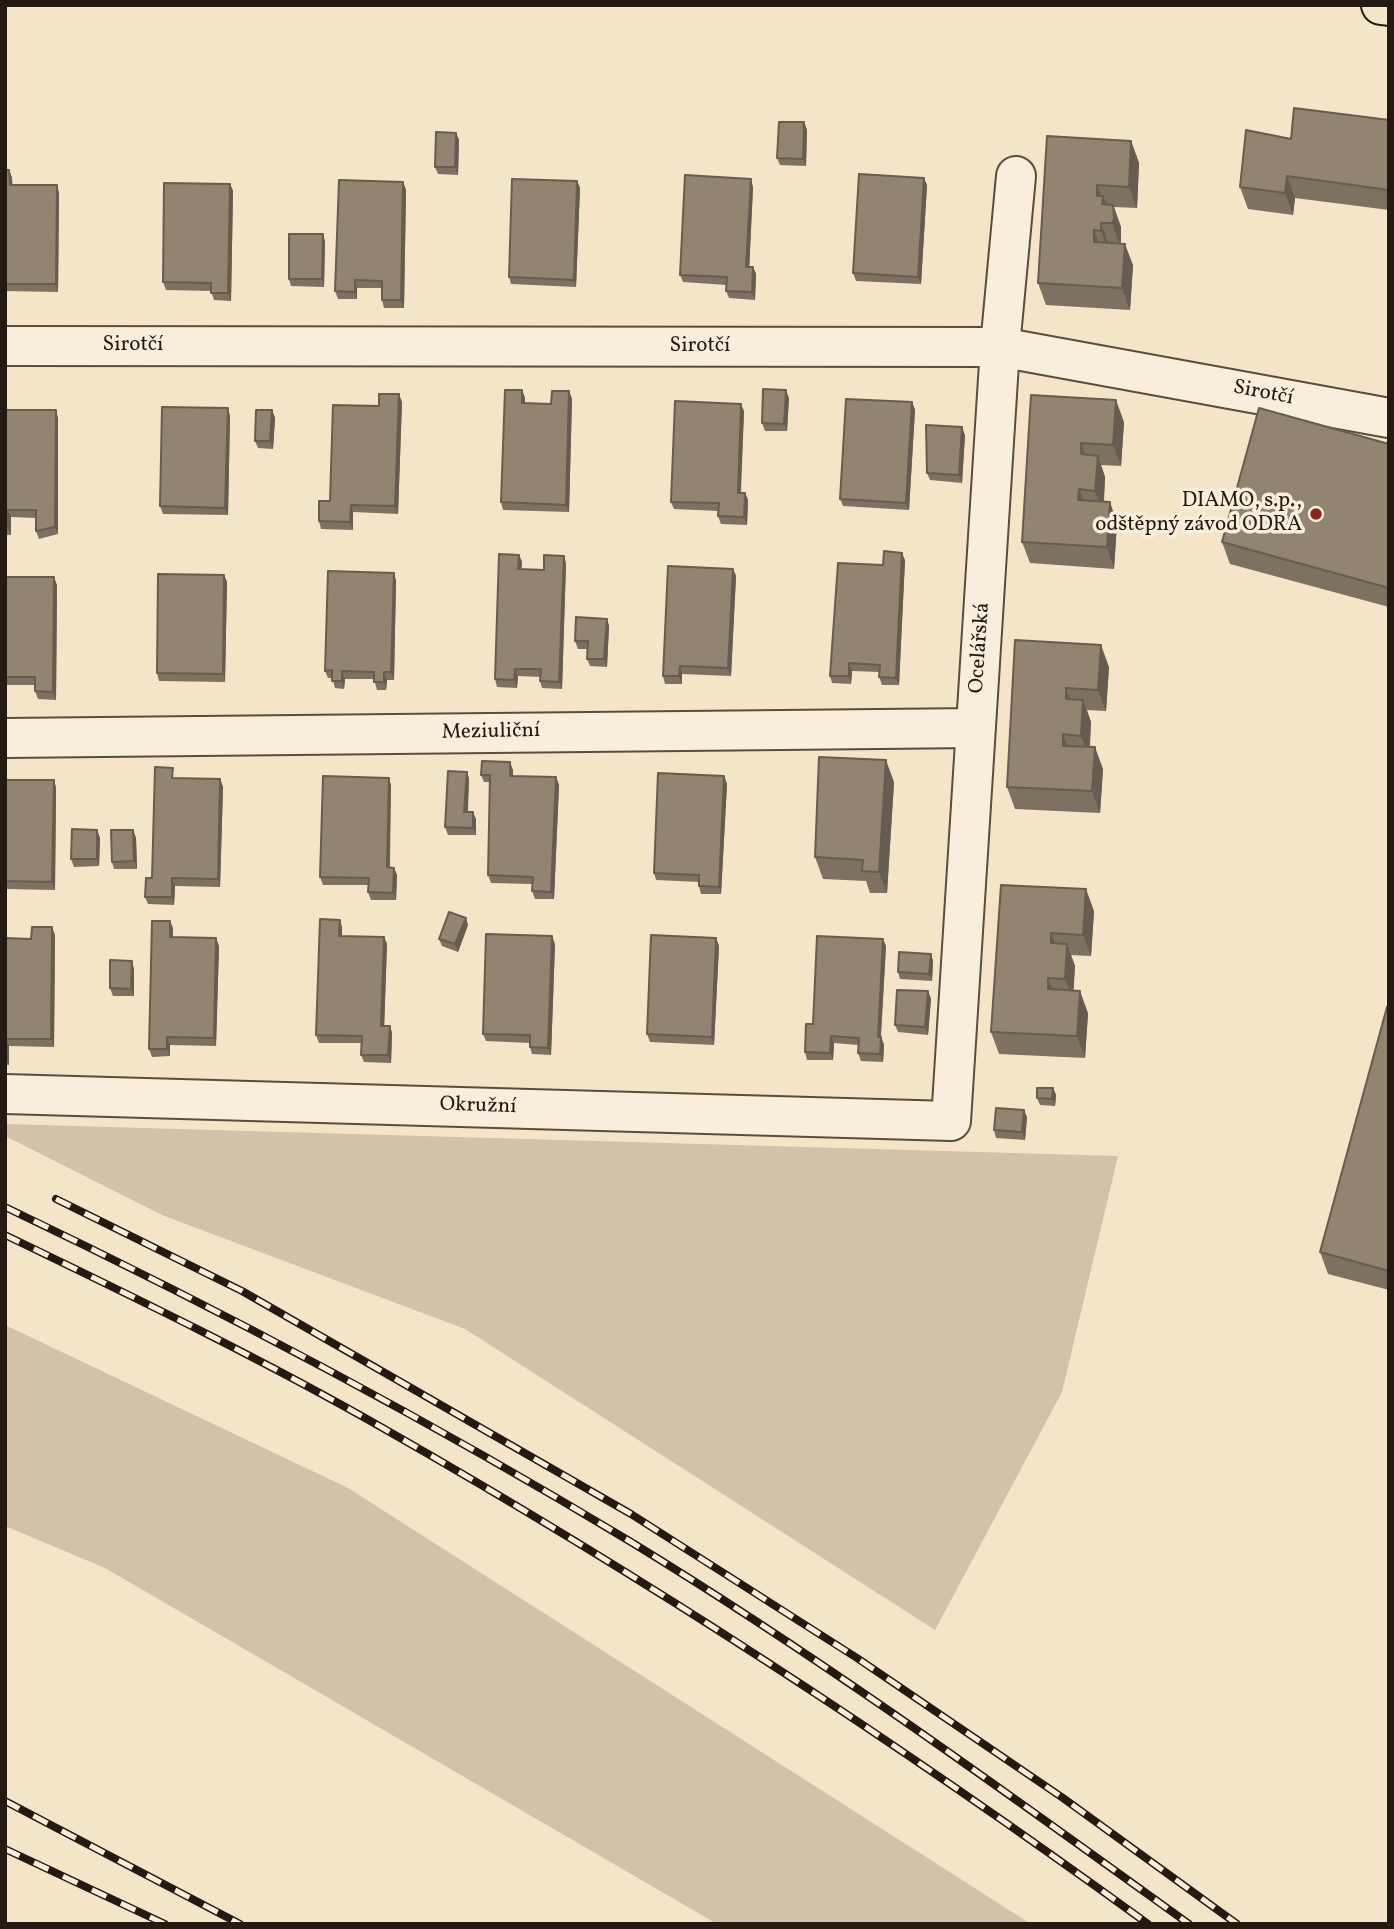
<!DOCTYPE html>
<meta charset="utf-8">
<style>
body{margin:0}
#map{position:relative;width:1394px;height:1929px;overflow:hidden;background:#f4e5c8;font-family:Vollkorn,serif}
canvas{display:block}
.frame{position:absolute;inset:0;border:7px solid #251a12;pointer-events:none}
</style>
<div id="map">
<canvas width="1394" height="1929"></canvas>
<div class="frame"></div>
</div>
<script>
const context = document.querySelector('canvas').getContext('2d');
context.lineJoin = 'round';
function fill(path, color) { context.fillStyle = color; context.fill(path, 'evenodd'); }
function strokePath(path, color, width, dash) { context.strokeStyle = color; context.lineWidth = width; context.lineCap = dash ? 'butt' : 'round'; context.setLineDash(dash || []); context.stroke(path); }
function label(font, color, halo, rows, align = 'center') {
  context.font = font + ' Vollkorn,serif'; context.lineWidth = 7; context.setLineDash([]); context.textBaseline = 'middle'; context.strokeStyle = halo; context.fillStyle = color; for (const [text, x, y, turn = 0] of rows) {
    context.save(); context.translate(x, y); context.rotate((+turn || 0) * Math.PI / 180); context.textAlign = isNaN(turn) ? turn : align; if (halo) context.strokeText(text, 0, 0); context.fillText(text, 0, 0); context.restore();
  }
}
fill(new Path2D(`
 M5 1124 1118 1156 1062 1392 935 1630 465 1329 162 1215 5 1136Z
 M5 1325 348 1488 1031 1924H717L105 1568 5 1526Z`), '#d1c2a9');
const minor = new Path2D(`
 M5 346 1000 347 1389 418
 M5 738 976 728
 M5 1094 951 1121 1000 347 1016 176`);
const major = new Path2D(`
 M1381 5 1389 6`);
strokePath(minor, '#594d40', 42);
strokePath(major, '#251a12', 42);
strokePath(minor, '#f8eedb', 38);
strokePath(major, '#f4e5c8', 38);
const rail = new Path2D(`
 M56 1199 242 1291 631 1514 857 1658 1063 1798 1237 1924
 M5 1207C219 1309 429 1420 631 1542 823 1659 1007 1793 1189 1924
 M5 1235C134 1297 264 1360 388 1431 650 1580 903 1746 1148 1924
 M5 1801 240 1924
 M5 1849 165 1924`);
strokePath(rail, '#251a12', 8);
strokePath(rail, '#f8eedb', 5, [16]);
fill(new Path2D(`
 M1389 120V210L1295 198 1293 215 1248 209 1240 187 1291 139Z
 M804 122 807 130 806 166 780 165 777 158Z
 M456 133 459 140 458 175 438 174 435 167Z
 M1047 136 1131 141 1139 163 1137 208 1114 207 1121 227V241L1120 243 1133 265 1130 310 1046 305 1038 283Z
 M5 170H9L12 178V185H57L59 193 58 292 5 291Z
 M577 181 580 188 576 287 511 284 509 277Z
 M403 182 406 190 404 308H384L382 300V288H357V299H338L335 291Z
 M230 184 233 191 231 301 214 300 211 291 166 290 163 282Z
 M927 185 921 284 856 281 853 273Z
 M753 187 749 267H753L756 274 755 300 729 298 726 291 727 285 683 282 680 275Z
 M325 241 324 287 291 286 289 279Z
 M522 390 525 398V403L551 404 569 391 572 399 569 512 503 510 501 502Z
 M1031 395 1124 422 1121 466 1101 465 1105 477 1104 502H1110L1117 524 1114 569 1030 563 1022 542Z
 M789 398 787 431H765L762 423Z
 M402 402 398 514 353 512V530L321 529 319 521 330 501 379 406Z
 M912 402 915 410 909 510 843 506 840 499Z
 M5 410 58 418V534L39 539 36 531V518L11 517V535H5Z
 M272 410 275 418 273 449 258 448 255 441Z
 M744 411 741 493H745L748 500 747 525 721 524 718 516V511L674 509 671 502Z
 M230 416 228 515 163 514 160 506Z
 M965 435 962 483 930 480 927 473Z
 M1389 444V607L1230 564 1222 542Z
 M519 555 522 562 521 569 544 570 566 563 562 689 542 688 540 681V677L518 676 517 688 497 687 495 679Z
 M905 560 899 685H882L879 677V672L852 671 851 684 832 683 830 676 883 565Z
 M733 569 736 576 731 676 682 674V684H665L663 676Z
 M224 575 227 582 225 682 159 681 157 673Z
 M5 577 57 585 56 700 38 699 35 691V685H5Z
 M396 580 394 680H387L386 690H377L374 679H345L344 689 335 688 332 678H328L325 671Z
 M607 619 609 626 607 667 590 666 587 659 588 649H578L575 641Z
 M1015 640 1109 667 1106 711 1087 710 1091 722 1090 747 1103 769 1100 813 1015 809 1007 787Z
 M513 770V776L556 777 559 785 554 899H535L532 891V884L491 883 488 875 490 782H484L481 775Z
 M467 772 469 779 468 812 476 819V835H448L445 827Z
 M176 775 175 778 220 779 223 787 220 887 175 886 174 905 148 904 145 897 152 878Z
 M724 776 727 784 721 894H701L699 886V882L656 880 654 873Z
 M5 780H54L56 788 55 890 7 889V902H5Z
 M894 782 887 893H870L866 881 823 879 815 857Z
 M391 785 390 867 394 868 397 875 396 900H371L368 892V885H323L320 877Z
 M97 830 100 838 99 866 74 867 71 859Z
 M133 830 136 838 137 869H114L112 862Z
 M1001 885 1094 911 1091 956 1071 955 1075 966 1073 991 1088 1013 1085 1058 999 1054 991 1032Z
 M468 925 458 952 442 946 439 939Z
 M342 927V936L384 937 387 944 384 1026H390L392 1033 391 1063 364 1062 361 1055 362 1043H319L316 1035Z
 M173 928V937L219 946 216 1046 170 1045V1056L152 1057 149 1049Z
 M55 935 54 1047 9 1046V1065H5V938L31 939Z
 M716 938 719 946 714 1045 650 1042 647 1034Z
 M555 944 551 1055 532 1054 530 1047V1043L486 1041 483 1034Z
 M886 946 881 1037 884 1045 883 1062 861 1061 858 1053V1045L834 1043 833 1060H807L805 1052 813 1024Z
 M931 954 933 961 932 981 900 979 898 972Z
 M134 969V996H113L110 988Z
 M928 991 931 999 928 1035 898 1032 895 1025Z
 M1389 1008V1290L1328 1274 1320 1252Z
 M1053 1088 1056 1095 1055 1106 1040 1105 1037 1098Z
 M1027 1117 1025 1140 996 1138 994 1130Z`), '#7d7261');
fill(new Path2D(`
 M804 122 807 130 806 166 803 159Z
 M456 133 459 140 458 175 455 167Z
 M1131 141 1139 163 1137 208 1129 187Z
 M9 170 12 178 13 192 10 185Z
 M1287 176 1295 198 1293 215 1285 193Z
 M924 178 927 185 921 284 918 277Z
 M751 179 753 187 749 274 746 267Z
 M577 181 580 188 576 287 574 280Z
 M403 182 406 190 404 308 401 300Z
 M230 184 233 191 231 301 228 293Z
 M57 185 59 193 58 292 56 284Z
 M1097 185 1103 200V196L1111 218 1097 196Z
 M1113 205 1121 227V241L1120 245 1112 223Z
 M1101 223 1109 245V253L1101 231Z
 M1094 230 1102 252 1094 242Z
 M323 234 325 241 324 287 322 279Z
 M1125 244 1133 265 1130 310 1122 288Z
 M753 267 756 274 755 300 752 292Z
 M355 280 357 288V299L355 292Z
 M522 390 525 398V411L522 403Z
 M786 390 789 398 787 431 784 424Z
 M569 391 572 399 569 512 566 505Z
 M399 394 402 402 398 514 395 506Z
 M1116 400 1124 422 1121 466 1113 445Z
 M912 402 915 410 909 510 906 503Z
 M741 404 744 411 740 500 738 493Z
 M228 408 230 416 228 515 225 508Z
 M56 410 58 418V534L55 527Z
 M272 410 275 418 273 449 270 441Z
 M962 427 965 435 962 483 959 475Z
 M1081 443 1089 465 1081 454Z
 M1098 456 1105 477 1103 512 1095 491Z
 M1079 489 1087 511 1078 500Z
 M745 493 748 500 747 525 744 517Z
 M1110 502 1117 524 1114 569 1107 547Z
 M351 505 353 512V530L350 522Z
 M8 510 11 517V535L8 527Z
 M902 553 905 560 899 685 896 678Z
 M519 555 522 562 521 576 518 569Z
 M564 556 566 563 562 689 559 682Z
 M733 569 736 576 731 676 728 668Z
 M394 573 396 580 394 680 391 672Z
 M224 575 227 582 225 682 223 674Z
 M54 577 57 585 56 700 53 692Z
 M607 619 609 626 607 667 604 659Z
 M1101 645 1109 667 1106 711 1098 690Z
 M849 663 852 671 851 684 849 676Z
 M680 666 682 674V684L679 676Z
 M515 669 518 676 517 688 514 680Z
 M342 671 345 679 344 689 342 681Z
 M384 672 387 680 386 690 384 682Z
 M1066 688 1074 709 1066 699Z
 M1083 700 1091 722 1089 757 1081 736Z
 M1063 734 1071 756 1063 746Z
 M1095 747 1103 769 1100 813 1092 791Z
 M886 760 894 782 887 893 879 872Z
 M510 762 513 770V783L510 776Z
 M467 772 469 779 467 819 464 812Z
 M724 776 727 784 721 894 719 887Z
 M556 777 559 785 554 899 551 892Z
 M389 778 391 785 389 875 387 867Z
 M220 779 223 787 220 887 218 879Z
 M54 780 56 788 55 890 52 882Z
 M473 812 476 819V835L473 828Z
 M97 830 100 838 99 866 97 859Z
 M133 830 136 838 137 869 134 861Z
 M394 868 397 875 396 900 393 893Z
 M172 878 175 886 174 905 172 897Z
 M5 883 7 889V902L5 897Z
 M1086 889 1094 911 1091 956 1083 935Z
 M466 918 468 925 458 952 455 944Z
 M340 920 342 927V943L339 936Z
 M170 921 173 928 172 944 170 937Z
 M52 927 55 935 54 1047 51 1039Z
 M1051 933 1059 954 1051 943Z
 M552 936 555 944 551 1055 548 1048Z
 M384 937 387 944 384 1033 381 1026Z
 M216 938 219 946 216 1046 214 1038Z
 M716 938 719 946 714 1045 712 1037Z
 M883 939 886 946 880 1045 878 1037Z
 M1067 944 1075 966 1073 1001 1065 979Z
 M931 954 933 961 932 981 929 974Z
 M132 961 134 969V996L131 989Z
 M1048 978 1056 1000 1048 989Z
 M928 991 931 999 928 1035 925 1027Z
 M1080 991 1088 1013 1085 1058 1077 1036Z
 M390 1026 392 1033 391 1063 388 1055Z
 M831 1036 834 1043 833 1060 830 1053Z
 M167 1037 170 1045V1056L167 1049Z
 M881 1037 884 1045 883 1062 880 1054Z
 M6 1039 9 1046V1065L6 1058Z
 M1053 1088 1056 1095 1055 1106 1052 1099Z
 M1024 1110 1027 1117 1025 1140 1022 1132Z`), '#665c4f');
const building = new Path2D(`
 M1294 108 1389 120V190L1287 176 1285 193 1240 187 1246 130 1291 139Z
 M779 122H804L803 159 777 158Z
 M436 132 456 133 455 167H435Z
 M1047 136 1131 141 1129 187 1097 185V196H1103L1102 204 1113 205 1114 219 1112 223H1101V231L1094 230V242L1125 244 1122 288 1038 283Z
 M5 170H9L10 185H57L56 284H5Z
 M859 174 924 178 918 277 853 273Z
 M685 175 751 179 746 267H753L752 292 726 291 727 277 680 275Z
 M512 179 577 181 574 280 509 277Z
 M339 180 403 182 401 300H382V281L355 280V292L335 291Z
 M164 183 230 184 228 293H211V283L163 282Z
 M289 234H323L322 279H289Z
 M763 389 786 390 784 424 762 423Z
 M505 390H522V403L551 404 552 391H569L566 505 501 502Z
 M379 394H399L395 506 351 505 350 522 319 521V501H330L333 405 379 406Z
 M1031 395 1116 400 1113 445 1081 443V454L1098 456 1095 491 1079 489 1078 500 1110 502 1107 547 1022 542Z
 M846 399 912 402 906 503 840 499Z
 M675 401 741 404 738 493H745L744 517 718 516 719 503 671 502Z
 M162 407 228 408 225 508 160 506Z
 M1259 408 1389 444V588L1222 542Z
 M5 410H56L55 527 36 531V510H8V527H5Z
 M256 410H272L270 441H255Z
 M926 425 962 427 959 475 927 473Z
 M884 551 902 553 896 678 879 677 880 665 849 663V676H830L838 563 883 565Z
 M499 554 519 555 518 569 544 570V555L564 556 559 682 540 681 541 669H515L514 680 495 679Z
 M668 566 733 569 728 668 680 666 679 676H663Z
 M328 571 394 573 391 672H384V682H374V672L342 671V681H332V670L325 671Z
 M158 574 224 575 223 674 157 673Z
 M5 577H54L53 692 35 691V677H5Z
 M576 617 607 619 604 659H587L588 641H575Z
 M1015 640 1101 645 1098 690 1066 688V699L1083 700 1081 736 1063 734V746L1095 747 1092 791 1007 787Z
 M819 757 886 760 879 872 862 871 863 860 815 857Z
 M482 761 510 762V776L556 777 551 892 532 891 533 877 488 875 490 775H481Z
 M155 767 173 768 172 778 220 779 218 879 172 878V897H145L146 878H152Z
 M448 771 467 772 464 812H473V828L445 827Z
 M658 773 724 776 719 887 699 886V875L654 873Z
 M323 776 389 778 387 867 394 868 393 893 368 892 369 878 320 877Z
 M5 780H54L52 882 5 881Z
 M72 829 97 830V859H71Z
 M111 830H133L134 861 112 862Z
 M1001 885 1086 889 1083 935 1051 933V943L1067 944 1065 979 1048 978V989L1080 991 1077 1036 991 1032Z
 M449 912 466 918 455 944 439 939Z
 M320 919 340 920 339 936 384 937 381 1026H390L388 1055H361L362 1036 316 1035Z
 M152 921H170V937L216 938 214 1038 167 1037V1049H149Z
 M32 927H52L51 1039H6V1058H5V938L31 939Z
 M486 934 552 936 548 1048 530 1047V1035L483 1034Z
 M651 935 716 938 712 1037 647 1034Z
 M817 936 883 939 878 1037H881L880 1054 858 1053 859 1038 831 1036 830 1053 805 1052 806 1024H813Z
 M899 952 931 954 929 974 898 972Z
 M110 960 132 961 131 989 110 988Z
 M897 990 928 991 925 1027 895 1025Z
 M1387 1007 1389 1008V1271L1320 1252Z
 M1037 1088H1053L1052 1099 1037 1098Z
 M996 1108 1024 1110 1022 1132 994 1130Z`);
fill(building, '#918471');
strokePath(building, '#665c4f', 2);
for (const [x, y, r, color] of [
 [1316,514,7,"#8f2418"]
]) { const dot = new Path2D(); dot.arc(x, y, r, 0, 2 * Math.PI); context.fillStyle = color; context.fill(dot); strokePath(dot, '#f8eedb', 2.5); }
label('21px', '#251a12', '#f8eedb', [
 ["Sirotčí",133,346],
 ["Sirotčí",700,347],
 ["Sirotčí",1263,394,11],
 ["Ocelářská",981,648,-86],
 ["Meziuliční",491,733,-1],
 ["Okružní",478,1107,2]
]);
label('21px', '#251a12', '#f8eedb', [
 ["DIAMO, s.p.,",1302,502],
 ["odštěpný závod ODRA",1302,526]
], 'right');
</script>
